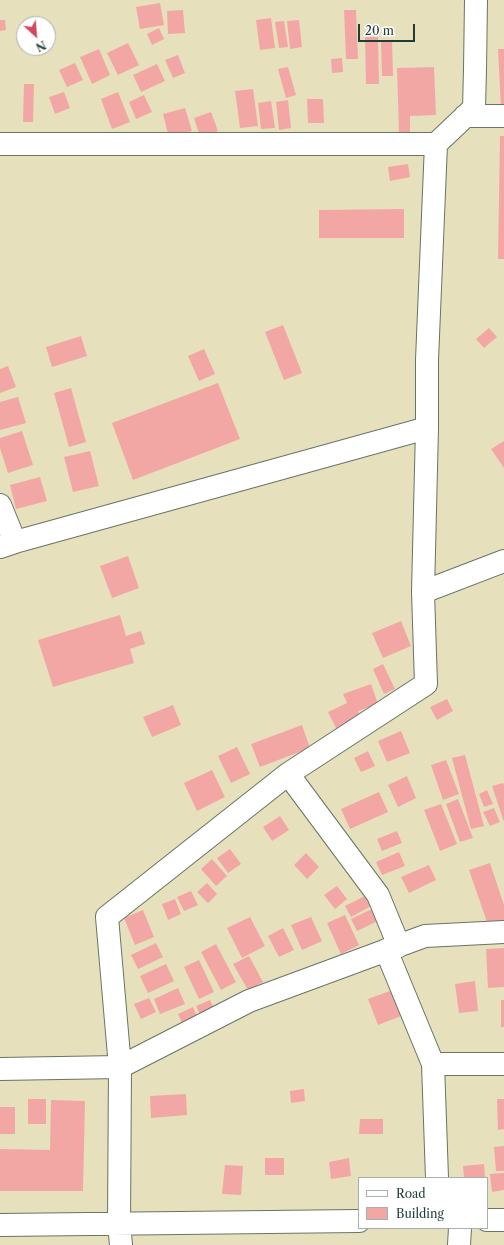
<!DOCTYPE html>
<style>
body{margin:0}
#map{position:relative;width:504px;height:1245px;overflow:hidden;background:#e7e0bd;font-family:"Libre Caslon Text",serif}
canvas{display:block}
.legend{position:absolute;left:358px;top:1177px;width:130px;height:52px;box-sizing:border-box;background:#fff;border:1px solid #a5b1ae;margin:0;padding:5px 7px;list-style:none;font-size:12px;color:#1f3d34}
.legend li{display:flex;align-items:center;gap:8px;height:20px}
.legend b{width:20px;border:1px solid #a5b1ae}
.north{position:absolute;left:16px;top:16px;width:40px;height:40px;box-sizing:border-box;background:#fff;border:1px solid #a5b1ae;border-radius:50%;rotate:154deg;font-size:11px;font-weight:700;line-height:16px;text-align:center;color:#1f3d34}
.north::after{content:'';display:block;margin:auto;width:14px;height:18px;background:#d1495b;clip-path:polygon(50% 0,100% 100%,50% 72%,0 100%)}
.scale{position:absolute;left:358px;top:24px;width:57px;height:18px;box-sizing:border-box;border:2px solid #1f3d34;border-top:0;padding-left:5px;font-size:12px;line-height:14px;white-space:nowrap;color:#1f3d34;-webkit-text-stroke:3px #fff;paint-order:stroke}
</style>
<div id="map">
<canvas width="504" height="1245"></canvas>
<ul class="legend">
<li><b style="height:5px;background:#fff"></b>Road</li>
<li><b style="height:11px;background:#f3a7a4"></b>Building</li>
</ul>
<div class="north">N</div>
<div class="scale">20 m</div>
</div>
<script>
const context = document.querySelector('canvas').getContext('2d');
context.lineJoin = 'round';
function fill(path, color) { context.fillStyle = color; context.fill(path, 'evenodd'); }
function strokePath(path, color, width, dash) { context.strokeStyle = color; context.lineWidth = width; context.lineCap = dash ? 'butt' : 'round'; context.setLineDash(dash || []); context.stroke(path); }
fill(new Path2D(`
 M160 3 164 25 140 29 136 7Z
 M183 10 185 33 168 34 167 11Z
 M344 10H356L358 59H346Z
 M271 18 275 48 260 50 256 20Z
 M0 20H5L6 30 0 31Z
 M299 20 302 47 290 49 287 21Z
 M284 21 288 47 279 48 275 22Z
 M159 28 164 39 152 45 147 34Z
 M365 37H378L379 84H366Z
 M392 40 393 76H382L381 41Z
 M128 43 139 65 118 75 107 53Z
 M99 49 110 75 92 84 80 57Z
 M498 49H504V108H501Z
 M178 55 185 73 173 78 165 60Z
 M342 58 343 72 332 73 331 59Z
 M75 63 83 80 67 87 59 70Z
 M157 64 165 81 141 92 133 75Z
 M288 67 296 95 286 98 278 69Z
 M434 67 436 115 410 116V132H399L397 68Z
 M24 84H34L33 122H23Z
 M253 89 258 126 240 128 235 91Z
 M64 92 70 108 55 114 49 97Z
 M118 92 130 122 112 129 101 99Z
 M144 95 152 112 136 119 129 102Z
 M307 99H323L324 123H308Z
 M288 100 291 128 279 130 276 102Z
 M271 101 275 128 261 129 258 103Z
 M185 108 192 131 169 138 163 114Z
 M211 112 218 131 200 137 194 118Z
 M500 136H504V259H498Z
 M408 164 410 177 390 181 388 167Z
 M404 209V238H319V210Z
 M283 325 302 373 284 380 265 332Z
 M489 328 497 337 484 348 476 339Z
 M81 336 87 356 52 367 46 347Z
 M204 349 215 374 199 381 188 356Z
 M8 366 16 387 0 393V369Z
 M218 383 240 439 133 480 112 423Z
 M71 388 86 442 69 447 54 393Z
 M18 397 26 423 0 430V402Z
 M22 431 33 465 8 473 0 448V438Z
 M504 441V468L491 449Z
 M90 451 99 486 73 492 64 457Z
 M40 477 47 501 16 509 10 485Z
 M128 556 139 588 112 598 100 566Z
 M120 615 126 636 141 631 145 644 130 649 134 663 53 687 38 640Z
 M401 621 411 646 383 658 372 633Z
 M383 664 395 689 384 694 373 669Z
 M371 684 378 704 358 711 362 720 338 732 328 712 347 703 343 694Z
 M447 699 453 711 437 720 430 707Z
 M173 705 181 725 152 737 143 717Z
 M302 725 310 748 260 767 251 744Z
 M401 731 410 753 387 762 378 741Z
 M237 747 250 774 231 783 218 756Z
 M368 751 375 766 361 772 354 758Z
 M465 755 484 826 471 829 452 758Z
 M446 760 459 794 443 800 431 765Z
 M212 770 225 797 197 811 184 783Z
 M407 776 416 798 398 807 388 785Z
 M503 783 504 785V822L492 786Z
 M487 790 493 804 484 807 479 794Z
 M379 792 388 812 350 829 341 809Z
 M458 799 473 838 460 842 446 804Z
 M441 804 457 844 440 851 424 810Z
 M494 808 500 822 490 826 483 812Z
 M280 816 289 830 272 841 263 827Z
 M397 831 402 843 382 851 377 839Z
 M230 849 241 864 228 873 217 858Z
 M399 852 405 866 382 875 376 862Z
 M306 853 319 867 307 879 294 865Z
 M212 859 227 876 216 886 201 869Z
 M490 863 504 905V920L488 925 469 870Z
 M429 865 436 880 409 893 401 877Z
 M207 883 217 894 208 903 197 892Z
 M337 886 347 899 335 909 324 895Z
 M191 891 198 905 184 911 177 897Z
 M367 895 373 905 351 917 345 906Z
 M175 899 181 914 168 920 162 904Z
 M374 908 380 920 357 931 351 919Z
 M143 910 154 937 135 945 124 918Z
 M345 915 359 945 341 954 327 923Z
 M250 917 265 946 242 958 227 928Z
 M311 917 322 941 302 950 291 925Z
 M283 928 294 950 279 957 268 936Z
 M156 943 163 957 138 969 131 955Z
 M216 944 236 982 221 990 201 952Z
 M504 948V987L488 988 486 949Z
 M249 956 263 982 248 990 233 964Z
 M199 960 214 992 199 999 184 967Z
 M166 964 174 981 148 993 140 976Z
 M475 981 478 1011 459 1013 455 984Z
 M178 988 185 1004 160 1014 154 999Z
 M395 989 404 1015 378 1025 368 999Z
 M149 998 156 1012 141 1019 134 1004Z
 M210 1000 217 1014 203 1021 196 1006Z
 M501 1000H504V1027H501Z
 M193 1007 200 1023 185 1029 178 1014Z
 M304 1089 305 1101 291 1103 290 1091Z
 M186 1094 187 1115 151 1118 150 1096Z
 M28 1099H46V1124H28Z
 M497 1099H504V1129L498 1130Z
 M51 1100 85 1101 83 1191H0V1149L50 1150Z
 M0 1107H15V1134H0Z
 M360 1119H383V1134H359Z
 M504 1146V1171H496L494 1147Z
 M265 1158H284V1175H265Z
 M349 1158 351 1176 331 1179 329 1162Z
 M484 1164 485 1178H464L463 1166Z
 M225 1165 243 1166 241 1195 222 1194Z
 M504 1173V1190L492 1192 490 1174Z`), '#f3a7a4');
const minor = new Path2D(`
 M465 116H504
 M0 144H436L474 108 475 70 476 0
 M0 505 15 542
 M0 547 15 542 427 428
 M423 592 427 428V360L436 144
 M288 774 378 895 399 946
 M386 950 433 1064 437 1178
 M433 1064H504
 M0 1069 120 1067 249 1001 425 936 504 932
 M487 1220H504
 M0 1225 359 1221
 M121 1245 119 1223 120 1067 107 917 288 774 426 684 423 592 504 561
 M459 1245 460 1228`);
strokePath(minor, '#657664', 24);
strokePath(minor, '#fff', 22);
</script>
